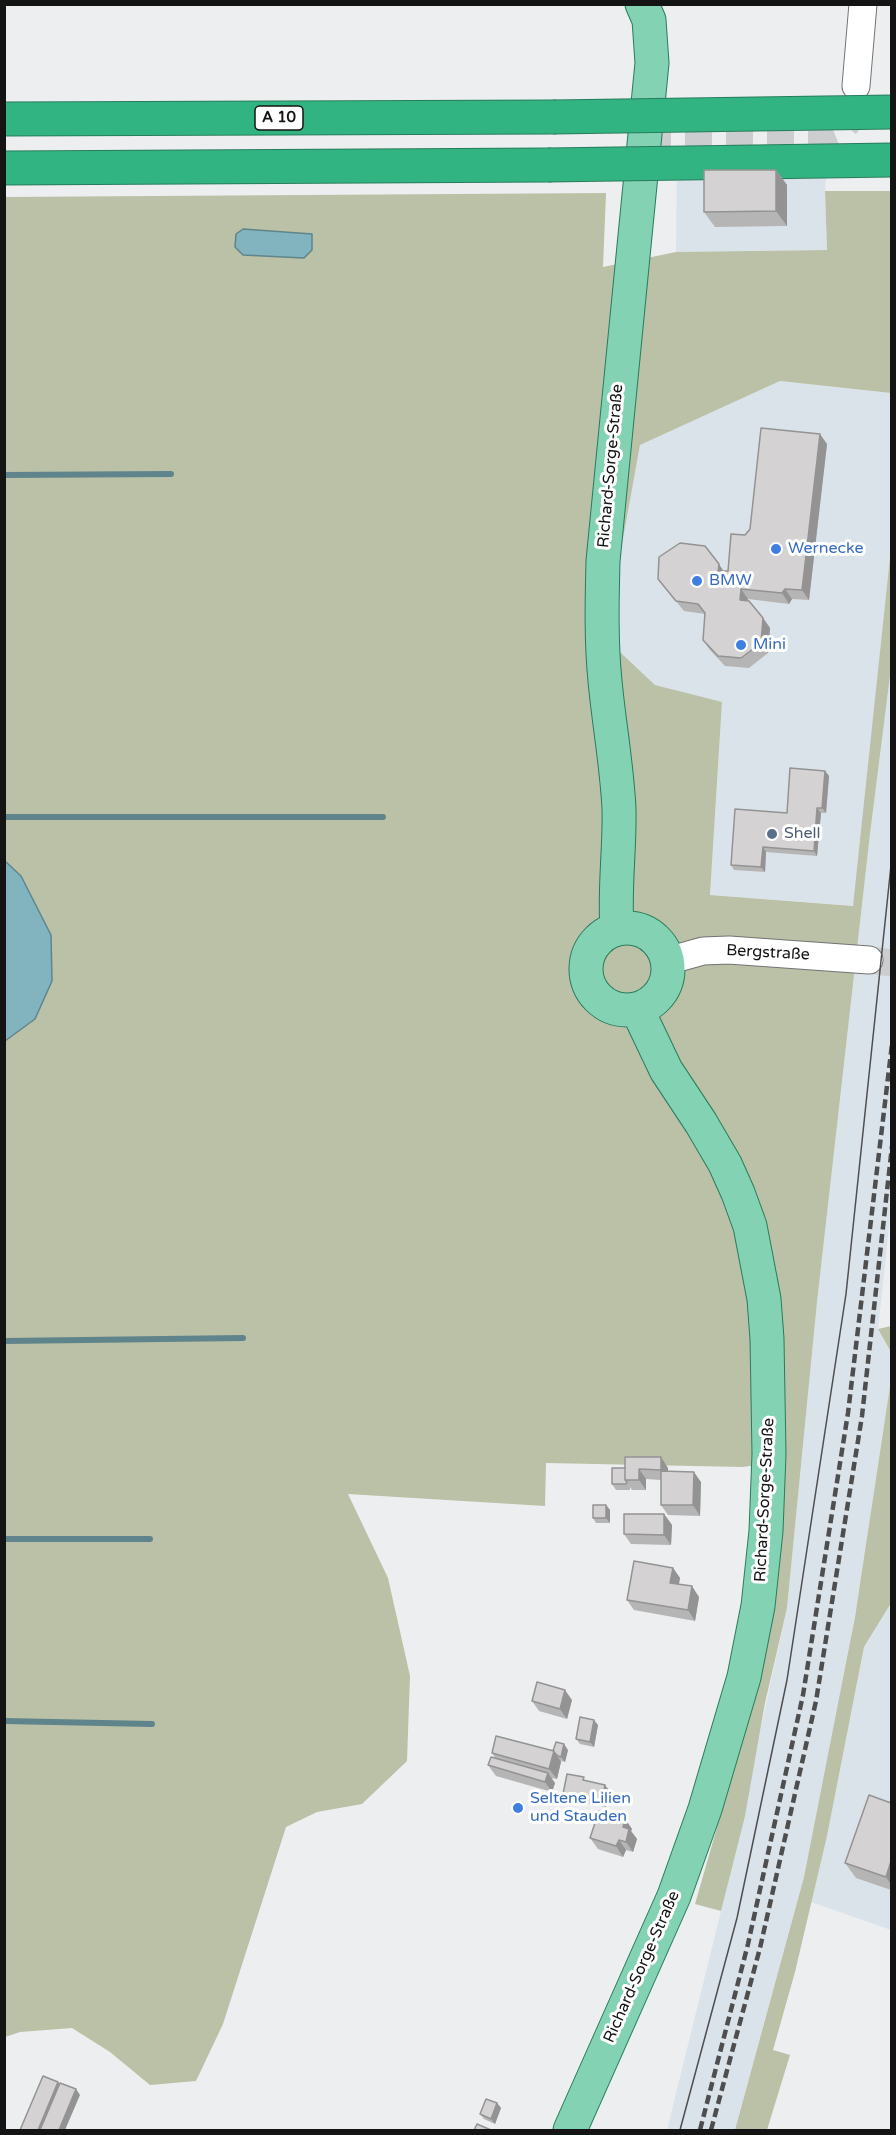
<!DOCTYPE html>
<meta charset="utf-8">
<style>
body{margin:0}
#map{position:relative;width:896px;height:2135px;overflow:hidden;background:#edeef0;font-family:"Varela Round",sans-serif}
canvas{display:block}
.frame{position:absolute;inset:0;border:6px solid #141415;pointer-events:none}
</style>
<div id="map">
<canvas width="896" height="2135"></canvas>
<div class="frame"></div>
</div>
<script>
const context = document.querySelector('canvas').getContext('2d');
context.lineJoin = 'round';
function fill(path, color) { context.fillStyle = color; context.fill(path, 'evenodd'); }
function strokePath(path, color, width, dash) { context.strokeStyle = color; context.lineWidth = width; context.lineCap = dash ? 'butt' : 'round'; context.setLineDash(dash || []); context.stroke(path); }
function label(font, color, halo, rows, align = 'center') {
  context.font = font + ' "Varela Round",sans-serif'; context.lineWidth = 6; context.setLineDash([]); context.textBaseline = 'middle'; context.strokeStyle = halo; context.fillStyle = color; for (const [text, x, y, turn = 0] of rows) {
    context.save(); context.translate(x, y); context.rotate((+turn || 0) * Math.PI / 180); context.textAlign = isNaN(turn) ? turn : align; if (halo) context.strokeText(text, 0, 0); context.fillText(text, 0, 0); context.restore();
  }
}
fill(new Path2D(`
 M677 147 828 149 825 191 827 250 676 252Z
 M780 381 891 393V548L854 906 710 895 722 703 655 685 620 652 615 583 640 445Z
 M891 668 892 1200 878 1329 891 1352 892 1380 867 1548 837 1716 804 1877 735 2130H667L721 1911 787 1608 817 1302 870 834Z
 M891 1603V1930L811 1902 827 1836 864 1647Z`), '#dbe3ea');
fill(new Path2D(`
 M825 191H891V393L780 381 640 445 615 583 620 652 655 685 722 702 710 895 853 906 891 548V668L870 834 817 1302 787 1608 765 1703 745 1816 721 1911 695 1904 750 1713 783 1461 743 1467 546 1463 545 1506 348 1494 388 1578 410 1676 407 1761 362 1804 317 1812 286 1827 223 2024 196 2081 150 2085 110 2052 72 2028 20 2032 5 2037 4 1041 35 1019 52 981 51 935 21 876 5 860V197L606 193 603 267 676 252 827 250Z
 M891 1326H892L891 1352 878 1329Z
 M891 1380V1603L864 1647 827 1836 795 1972 773 2050 790 2055 767 2130H735L804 1877 855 1617Z`), '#bac1a6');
const water = new Path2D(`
 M243 229 312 234V250L304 258 243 255 235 247 236 234Z
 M4 860 21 876 51 935 52 981 35 1019 5 1041Z`);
fill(water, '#81b4be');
strokePath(water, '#60848b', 1.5);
strokePath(new Path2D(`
 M4 475 171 474
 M4 817H383
 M4 1341 243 1338
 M4 1539H150
 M4 1721 152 1724`), '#60848b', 6);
strokePath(new Path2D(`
 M644 136 818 138C847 130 851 126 855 96
 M869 960 892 963`), '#cccdcf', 27, [27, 14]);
const minor = new Path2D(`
 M856 86 863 4
 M667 961 703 951 729 950 869 960`);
const major = new Path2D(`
 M586 969a41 41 0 1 1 82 0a41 41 0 1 1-82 0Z
 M617 929C614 889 620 849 619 809 617 766 609 724 605 681 601 641 602 601 603 561L652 63 649 20 642 4
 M570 2130 674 1896 705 1809 744 1677 758 1606 766 1531 769 1454 767 1339 764 1299 750 1226 738 1193 725 1164 701 1123 666 1070 637 1009`);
const highway = new Path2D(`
 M4 119 553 117
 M4 168 548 165`);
strokePath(minor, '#727374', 29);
strokePath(major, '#287c5c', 35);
strokePath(highway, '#287c5c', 35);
strokePath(minor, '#fff', 27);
strokePath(major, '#84d2b4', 33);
strokePath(highway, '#32b482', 33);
strokePath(new Path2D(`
 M680 2130 737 1918 787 1680 846 1294 892 856`), '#4e4e4f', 1.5);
strokePath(new Path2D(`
 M700 2130 748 1944 803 1695 848 1413 892 1044
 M711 2130 760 1948 816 1701 862 1416 892 1146`), '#4e4e4f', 4.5, [9, 4.5]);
const highwayBridge = new Path2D(`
 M553 117 892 112
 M548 165 892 160`);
strokePath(highwayBridge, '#287c5c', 35, []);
strokePath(highwayBridge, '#32b482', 33);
fill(new Path2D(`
 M776 170 787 185V226L715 227 704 212Z
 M827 444 809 600 792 599 789 604 748 599V601L763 618 770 628 768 653 749 668 725 666 710 650 703 640 705 614 684 611 658 579 728 571 745 535Z
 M825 771 829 776 826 813H821L817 856 766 852 765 872 734 870 731 865 787 813Z
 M612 1468H668V1472L701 1482 700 1516 668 1515 661 1505V1480L646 1479V1490H632L630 1487V1490H616L612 1484Z
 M606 1505 610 1510V1523H596L593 1518Z
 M664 1514 672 1525 671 1545 631 1544 624 1534Z
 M673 1568 680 1578 679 1584 699 1597 695 1621 634 1610 627 1600Z
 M572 1700 567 1719 539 1711 532 1701Z
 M598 1725 594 1747 580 1744 576 1739Z
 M568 1750 565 1762 561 1761 557 1779 551 1778 555 1783 552 1792 496 1776 488 1765 495 1758 492 1753 553 1751Z
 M587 1781 609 1790 606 1807 567 1799 563 1794Z
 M891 1803V1890L856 1878 845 1863Z
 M625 1819 632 1829 631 1831 637 1839 633 1852 626 1850 623 1857 598 1849 590 1838Z
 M497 2103 501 2108 495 2124 484 2119 480 2114Z`), '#b6b5b5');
fill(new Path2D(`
 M776 170 787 185V226L776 211Z
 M820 434 827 444 809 600 802 590Z
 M719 564 726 575 718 571Z
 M741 589 748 599V610L740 600Z
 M785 589 792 599 789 604 782 593Z
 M763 618 770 628 768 653 761 643Z
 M825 771 829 776 826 813 822 808Z
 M817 808 821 813 817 856 814 851Z
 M763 847 766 852 765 872 761 867Z
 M661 1457 668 1468V1480L661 1470Z
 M639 1469 646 1479V1490L639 1480Z
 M694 1472 701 1482 700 1516 693 1505Z
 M606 1505 610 1510V1523L606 1518Z
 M664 1514 672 1525 671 1545 664 1535Z
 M673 1568 680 1578 677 1593 670 1583Z
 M692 1586 699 1597 695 1621 688 1610Z
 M565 1690 572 1700 567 1719 560 1709Z
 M594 1720 598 1725 594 1747 590 1742Z
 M564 1744 568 1750 565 1762 561 1757Z
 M554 1751 561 1762 557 1779 549 1769Z
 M548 1773 555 1783 552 1792 545 1782Z
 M605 1785 609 1790 606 1807 602 1802Z
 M625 1819 632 1829 631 1831 637 1839 633 1852 626 1842 623 1827Z
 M619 1840 626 1850 623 1857 616 1846Z
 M891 1861V1885L886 1877Z
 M58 2082 62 2087 44 2130H38Z
 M76 2089 80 2095 65 2130H59Z
 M497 2103 501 2108 495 2124 491 2119Z`), '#949393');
const building = new Path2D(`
 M704 170H776V211L704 212Z
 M761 428 820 434 802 590 785 589 782 593 741 589 740 600 749 601 763 618 761 643 741 658 718 656 703 640 705 613 698 604 676 601 658 579 659 557 680 543 705 546 719 564 718 571H728L731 534 745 535 750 529Z
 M790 768 825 771 822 808H817L814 851 763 847 761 867 731 865 735 809 787 813Z
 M625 1457H661V1470L639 1469V1480H625Z
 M612 1468H625V1480L627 1482 626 1484H612Z
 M661 1471 694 1472 693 1505H661Z
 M593 1505H606V1518H593Z
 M624 1514H664V1535L624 1534Z
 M634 1561 673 1568 670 1583 692 1586 688 1610 627 1600Z
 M537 1682 565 1690 560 1709 532 1701Z
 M580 1717 594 1720 590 1742 576 1739Z
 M496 1736 554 1751 549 1769 492 1753Z
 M556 1742 564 1744 561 1757 558 1756 553 1751Z
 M491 1757 548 1773 545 1782 488 1765Z
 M567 1774 584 1777 583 1780 605 1785 602 1802 563 1794Z
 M869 1795 891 1803V1861L886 1877 845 1863Z
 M599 1811 625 1819 623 1827 629 1829 626 1842 619 1840 616 1846 590 1838Z
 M43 2076 58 2082 38 2130H20Z
 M60 2083 76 2089 59 2130H40Z
 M486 2099 497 2103 491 2119 480 2114Z
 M477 2124 491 2130H474Z`);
fill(building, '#d4d2d2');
strokePath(building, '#949393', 1.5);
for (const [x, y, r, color] of [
 [776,549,6,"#3f7fe0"],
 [697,581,6,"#3f7fe0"],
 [741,645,6,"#3f7fe0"],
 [772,834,6,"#5c6f8a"],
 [518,1808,6,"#3f7fe0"]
]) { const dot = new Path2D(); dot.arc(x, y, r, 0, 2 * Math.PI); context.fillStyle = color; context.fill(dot); strokePath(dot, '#fff', 2); }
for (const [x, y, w] of [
 [279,118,48]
]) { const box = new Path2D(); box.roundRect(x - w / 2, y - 12, w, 24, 4.5); context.fillStyle = '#fff'; context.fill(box); strokePath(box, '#141415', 1.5); }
label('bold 15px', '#141415', null, [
 ["A 10",279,118]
]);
label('16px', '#141415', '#fff', [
 ["Richard-Sorge-Straße",611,466,-85],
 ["Bergstraße",768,953,3],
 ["Richard-Sorge-Straße",765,1500,-87],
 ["Richard-Sorge-Straße",642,1967,-66]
]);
label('16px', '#366cbe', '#fff', [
 ["Wernecke",788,549],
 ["BMW",709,581],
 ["Mini",753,645],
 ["Seltene Lilien",530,1799],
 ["und Stauden",530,1817]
], 'left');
label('16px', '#4e5e75', '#fff', [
 ["Shell",784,834]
], 'left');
</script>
